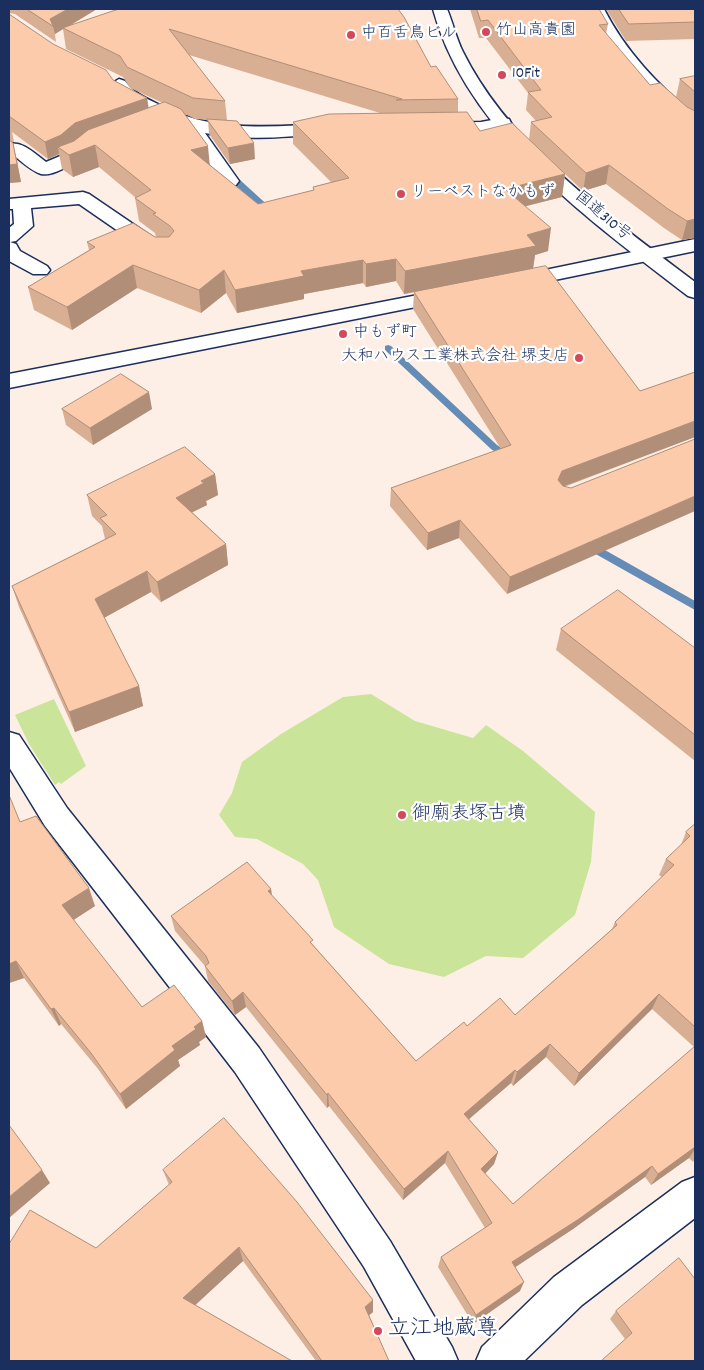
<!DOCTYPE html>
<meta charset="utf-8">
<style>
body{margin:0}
#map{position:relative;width:704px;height:1370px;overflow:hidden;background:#feefe6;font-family:Dekko,sans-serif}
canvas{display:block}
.frame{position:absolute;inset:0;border:10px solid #1b2f5e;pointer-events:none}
</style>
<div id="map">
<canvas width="704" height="1370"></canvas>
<div class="frame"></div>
</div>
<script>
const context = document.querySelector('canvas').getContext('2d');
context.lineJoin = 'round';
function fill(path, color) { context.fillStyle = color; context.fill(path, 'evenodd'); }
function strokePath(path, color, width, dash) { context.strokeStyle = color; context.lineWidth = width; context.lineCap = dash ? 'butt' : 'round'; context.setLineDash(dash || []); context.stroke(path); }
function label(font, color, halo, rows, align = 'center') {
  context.font = font + ' Dekko,"Klee One",sans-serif'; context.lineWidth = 4.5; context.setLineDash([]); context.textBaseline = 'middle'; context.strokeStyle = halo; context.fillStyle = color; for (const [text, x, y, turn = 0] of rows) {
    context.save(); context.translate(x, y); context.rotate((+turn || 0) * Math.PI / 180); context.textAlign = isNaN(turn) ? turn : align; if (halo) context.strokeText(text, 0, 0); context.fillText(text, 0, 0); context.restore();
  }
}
fill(new Path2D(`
 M371 694 415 721 473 738 486 725 523 751 595 812 591 862 575 915 523 958 486 956 444 977 389 964 334 927 318 880 303 864 257 839 235 837 219 815 232 793 242 762 281 734 343 697Z
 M54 699 86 766 61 784 59 782 55 785 29 744 15 715Z`), '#cae49a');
fill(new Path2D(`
 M233 179H239L273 210V214H267L233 183Z
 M388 345 391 346 497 445 512 455V459H506L491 449 385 350V346Z
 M589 541 695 601V610L585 548 584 545 585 542Z`), '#648cb7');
const street = new Path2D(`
 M590 9H604C626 52 658 85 695 116V129C684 127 676 116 668 109 636 81 605 48 590 9Z
 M119 79 125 81C134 93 143 97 158 104 214 134 269 126 330 124L336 125 339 129 336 133 330 134C289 136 246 142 205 133L239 181 236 185H224L185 128 159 118 116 95 111 84Z
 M503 118 509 119 511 123 509 127 481 132 441 133 435 132 432 128 435 124 441 123 481 122Z
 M94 138 100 139 103 143C99 148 95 148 90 151 78 159 56 177 41 174 31 171 20 160 12 154H9V144C23 141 35 154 46 162L65 154 79 142Z
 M83 192 89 194 161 243 164 247 161 251H147L79 204 31 208 33 226 16 241 10 242 16 244 20 251 47 266 50 270 47 274H33L9 261V228L14 224 13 209H9V199Z
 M695 1177V1218L582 1305 524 1361H476L482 1347 554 1277 682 1182Z`);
const secondary = new Path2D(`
 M695 239V251L516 288 509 286 506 282 509 278 516 276Z
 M449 289 456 291 459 295 456 299 9 388V374Z
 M9 732 19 735 67 808 259 1048 390 1241 452 1347 458 1361H416L364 1267 235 1072 45 826 9 767Z`);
const highway = new Path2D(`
 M433 9H447C453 23 456 38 463 52 510 147 612 219 695 282V298L688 296C591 221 466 133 433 9Z`);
strokePath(street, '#1b2f5e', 3);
strokePath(secondary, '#1b2f5e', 3);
strokePath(highway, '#1b2f5e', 3);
fill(street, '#fff');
fill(secondary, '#fff');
fill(highway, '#fff');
fill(new Path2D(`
 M9 9H97L67 27 119 9 431 67 458 99V112L480 131 529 140 531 122 536 121 526 110 528 93 486 38H479L470 9H599L608 24 606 34 650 85 688 108 676 97 680 79 695 76V238L682 240 664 228 606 184 583 191 565 174 562 197 525 206 548 251 535 255 533 268 640 391 695 372V437L564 487 507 594 459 538 427 550 390 506 391 488 501 449 413 309 414 292 404 294 396 281 366 287 363 283 304 294V299L237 313 226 293 201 313 137 288 72 330 34 310 28 287 89 250 87 242 156 237 155 233 139 221 135 198H136L99 167 73 177 62 169 59 154 48 159 12 132 14 142H12L17 160 21 182 9 183V14L53 44 113 80 147 98 149 108 163 103 130 88 123 77 66 49 63 29 55 34 56 42 15 14 9 13ZM189 55 380 113 293 122V144L331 182 313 187V190L258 204 210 165 185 114 195 119 208 120 209 134 230 164 255 159 227 120 225 101Z
 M606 9H695V39L626 41Z
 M62 409H152L93 445 66 425Z
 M215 474 218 495 206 501 207 505 192 512 226 544 228 565 161 602 151 592 104 618 139 686 143 706 75 732 19 607 12 586 105 539 102 526 92 516 87 495Z
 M561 629 695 648V761L556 650Z
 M20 822 95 906 73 920 142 1007 202 1021 206 1037 199 1042 200 1045 178 1060 180 1066 126 1109 98 1069 61 1024 59 1026 24 978 9 983Z
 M695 824V1159L693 1162 689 1158 651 1185 645 1177 573 1229 515 1267 520 1291 473 1324 438 1267 441 1257 485 1228 445 1163 403 1200 329 1106 327 1108 246 1007 235 1015 208 981 205 966 175 931 171 916 271 889 272 896 314 946 416 1061 467 1026 515 1015 612 929 615 922 662 877 659 875 666 859 681 845 686 832ZM652 1009 694 1047 513 1204 485 1174 494 1164 498 1152 469 1119 511 1083 513 1086 546 1057 574 1086Z
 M163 1170 373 1312 369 1315 389 1361H316L243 1261 194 1305 96 1248 169 1185Z
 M695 1279 625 1339 610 1319 616 1311Z`), '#d9af94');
fill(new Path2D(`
 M68 9H97L64 29 63 28V29L55 34 53 26 50 19Z
 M147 98 149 115 78 140 64 152V151L58 147 59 154 48 159 45 142 75 123Z
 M13 143 21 182 9 183V165Z
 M254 143 255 159 230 164 228 148Z
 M95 145 99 167 73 177 69 155Z
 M208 146 210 168 191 150Z
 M609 165 606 184 583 191 586 173Z
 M565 174 562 197 503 212 505 189Z
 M695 219V238L682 240 687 221Z
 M551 228 548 251 535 255 533 269 404 294 405 271Z
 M396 259V281L366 287V264Z
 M363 260V283L304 294V299L237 313 235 290 301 271Z
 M133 265 137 288 72 330 67 307Z
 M224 270 226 293 201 313 199 290Z
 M149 392 152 409 93 445 90 428Z
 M695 421V437L559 488 558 480 562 471Z
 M215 474 218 495 206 501 207 505 179 519 176 498 201 481Z
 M695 496V511L507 594 510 577Z
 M460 520 459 538 427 550 428 533Z
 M226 544 228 565 161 602 157 582Z
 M147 571 151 592 100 620 95 599Z
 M139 686 143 706 75 732 69 712Z
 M89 888 95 906 69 923 62 905Z
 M271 889 273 904 268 891Z
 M16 961 24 978 9 983V964Z
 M243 992 246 1007 235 1015 232 1001Z
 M659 994 652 1009 574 1086 579 1073Z
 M54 1008 61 1024 59 1026 51 1009Z
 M202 1021 206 1037 199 1042 200 1045 178 1060 180 1066 126 1109 120 1094 172 1046Z
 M550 1044 546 1057 513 1086 517 1072Z
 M515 1070 511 1083 461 1126 464 1114Z
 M328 1093 329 1106 327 1108V1095Z
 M695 1147V1149L689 1158 651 1185 658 1174Z
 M448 1151 445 1163 403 1200 404 1189Z
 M498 1152 494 1164 478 1181 481 1169Z
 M652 1166 645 1177 573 1229 508 1272 512 1262Z
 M42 1170 50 1183 9 1218V1197Z
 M239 1247 243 1261 189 1311 183 1298Z
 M524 1282 520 1291 473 1324 476 1315Z
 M373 1300V1312L365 1319V1307Z`), '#b08e78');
const building = new Path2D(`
 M27 9H68L50 19 53 26Z
 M119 9H398L404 17 431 67 436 66 458 99 396 100 402 99 169 29 225 101 193 98 127 67 120 56 63 28Z
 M477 9H599L608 24 599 25 650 85 660 83 687 107 695 111V219L687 221 668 209 609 165 586 173 531 122 552 117 528 92 541 90 488 20 481 21Z
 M619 9H695V22L629 24Z
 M9 14 53 44 106 70 113 80 147 98 75 123 61 135 45 142 9 116Z
 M695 76V92L680 79Z
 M165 102 181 109 208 146 191 150 258 204 314 190 313 187 349 178 293 122 329 114 467 112 480 131 512 123 565 174 505 189 551 228 527 235 536 246 405 271 396 259 366 264 363 260 301 271 304 276 235 290 224 270 199 290 133 265 67 307 28 287 95 247 87 242 133 223 155 237H169L174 231 170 226 153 214 156 213 135 198 151 190 95 145 69 155 58 147 74 141 88 130Z
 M207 119 237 121 254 143 228 148Z
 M9 140 13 143 17 164 9 165Z
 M546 266 640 391 695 372V421L562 471 558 480 563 486 571 488 695 439V496L510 577 460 520 428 533 391 488 511 445 414 292Z
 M121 374 149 392 90 428 62 409Z
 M185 447 215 474 201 481 204 483 176 498 226 544 157 582 147 571 95 599 139 686 69 712 12 586 116 534 100 518 107 515 87 495Z
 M618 590 695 648V735L561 629Z
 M9 795 20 822 36 816 89 888 62 905 142 1007 174 985 202 1021 194 1027 196 1029 172 1046 175 1050 120 1094 91 1053 54 1008 51 1009 16 961 9 964Z
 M695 824V1027L659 994 579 1073 550 1044 517 1072 515 1070 464 1114 498 1152 481 1169 513 1204 695 1046V1147L658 1174 652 1166 579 1219 512 1262 524 1282 476 1315 441 1257 492 1223 448 1151 404 1189 328 1093 327 1095 243 992 232 1001 205 966 209 963 206 956 171 916 247 862 271 889 268 891 313 940 310 942 416 1061 464 1022 467 1026 500 998 515 1015 617 925 615 922 674 865 666 859 690 836 686 832Z
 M224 1118 297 1202 373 1300 365 1307 389 1361H322L239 1247 183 1298 292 1361H9V1244L30 1210 96 1248 172 1182 163 1170Z
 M9 1125 42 1170 9 1197Z
 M679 1258 695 1279V1361H601L632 1333 616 1311Z`);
fill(building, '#fccbac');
strokePath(building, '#b08e78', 1);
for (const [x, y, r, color] of [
 [486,32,5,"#d1495b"],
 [351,35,5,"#d1495b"],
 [502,75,5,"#d1495b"],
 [401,194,5,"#d1495b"],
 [343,334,5,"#d1495b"],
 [579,358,5,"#d1495b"],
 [402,815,5,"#d1495b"],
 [378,1331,5,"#d1495b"]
]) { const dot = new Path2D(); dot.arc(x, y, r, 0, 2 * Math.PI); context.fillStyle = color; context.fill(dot); strokePath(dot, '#fff', 2); }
label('16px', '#1b2f5e', '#fff', [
 ["竹山高貴園",496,32],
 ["中百舌鳥ビル",361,35],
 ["10Fit",512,75],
 ["リーベストなかもず",411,194],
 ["中もず町",353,334],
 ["大和ハウス工業株式会社 堺支店",569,358,"right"]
], 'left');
label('16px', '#1b2f5e', '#fff', [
 ["国道310号",602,217,40]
]);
label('19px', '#1b2f5e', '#fff', [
 ["御廟表塚古墳",412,815]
], 'left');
label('22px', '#1b2f5e', '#fff', [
 ["立江地蔵尊",388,1331]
], 'left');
</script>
